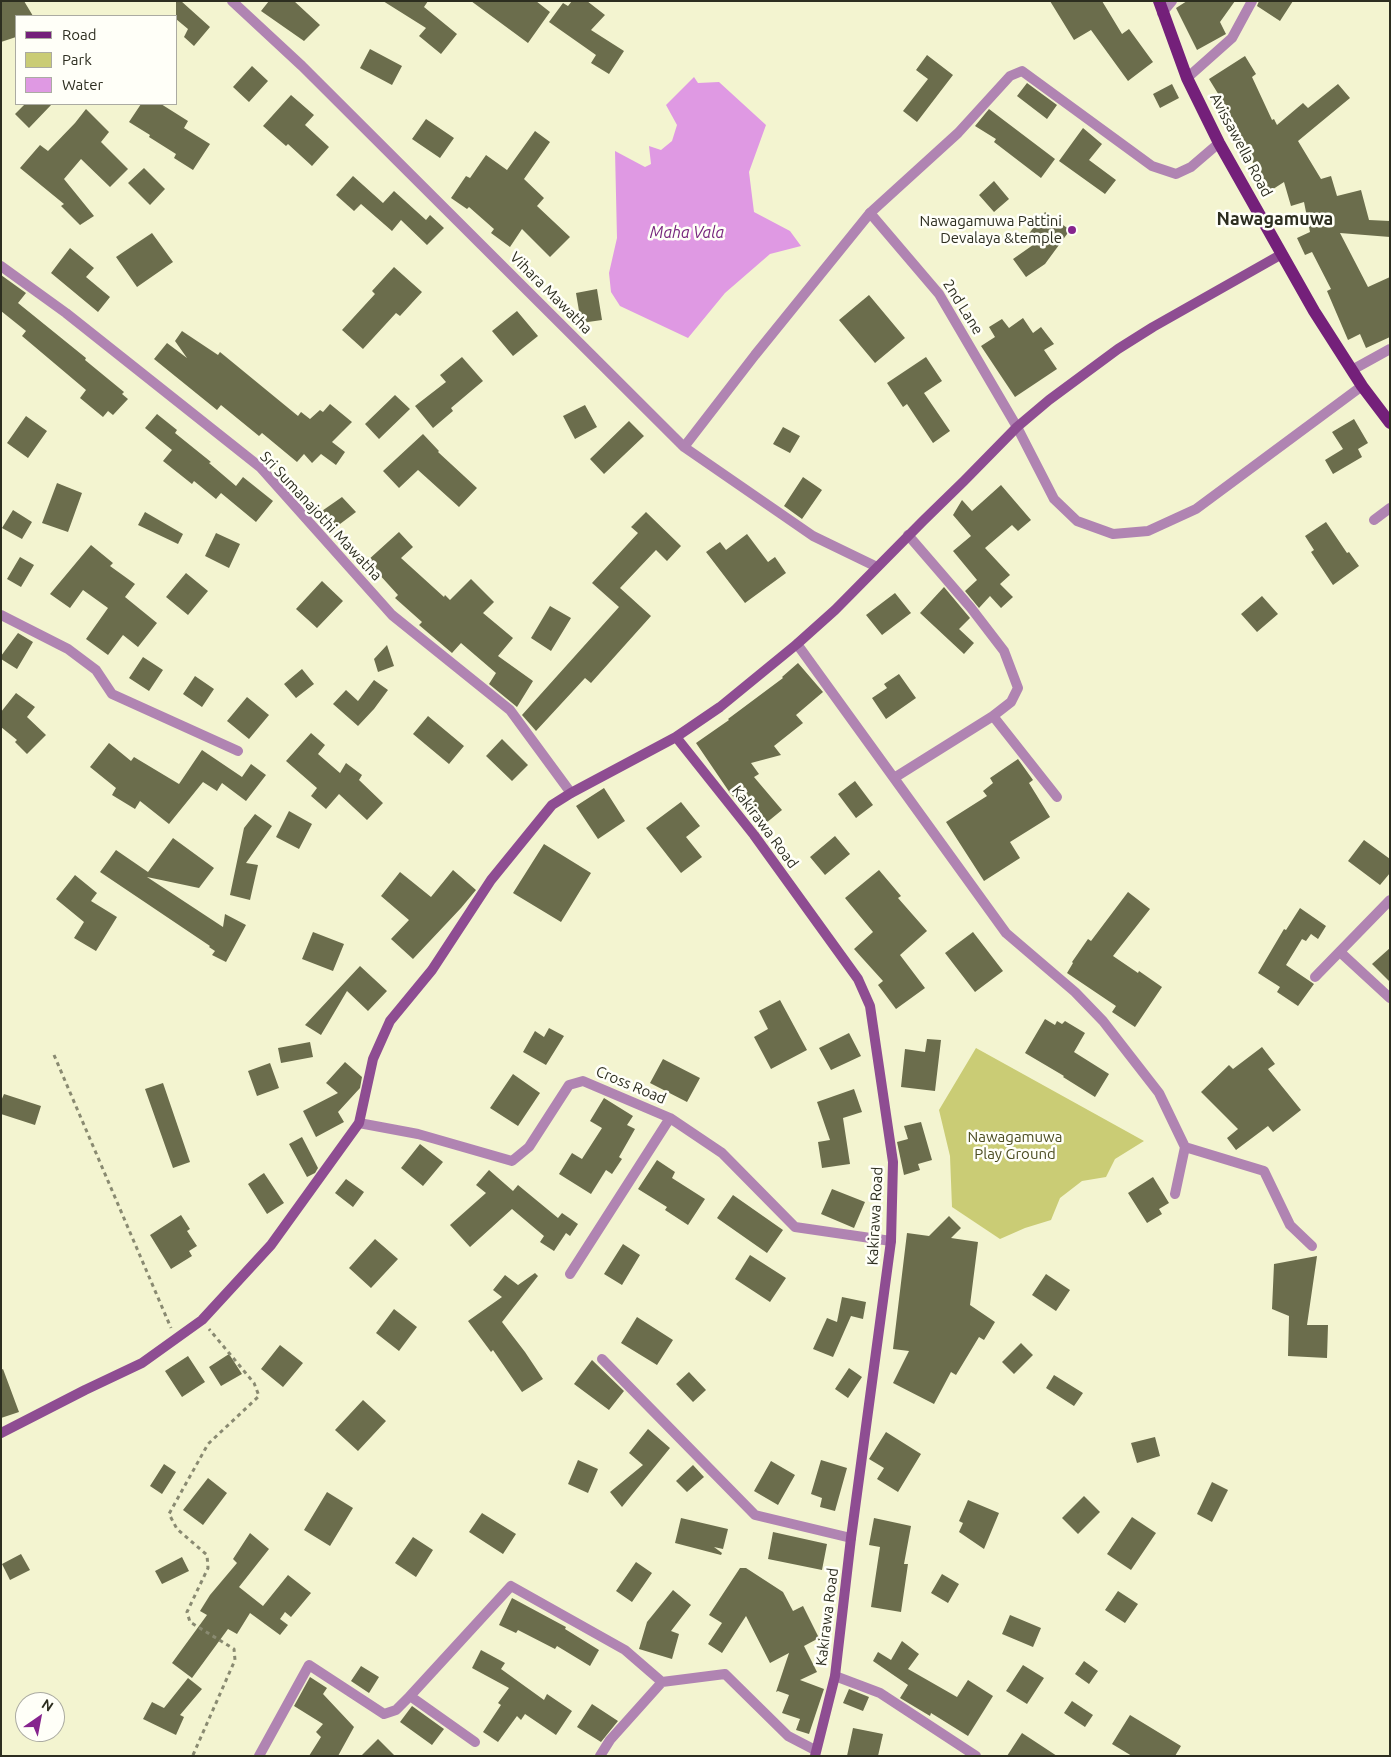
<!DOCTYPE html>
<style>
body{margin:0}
#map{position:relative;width:1391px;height:1757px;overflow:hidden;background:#f3f4d0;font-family:Ubuntu,sans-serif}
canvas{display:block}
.frame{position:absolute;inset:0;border:2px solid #2d2e20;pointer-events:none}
.legend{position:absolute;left:15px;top:15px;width:162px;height:90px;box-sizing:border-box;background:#fffff8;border:1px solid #ababa2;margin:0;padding:6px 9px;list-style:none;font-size:15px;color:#2d2e20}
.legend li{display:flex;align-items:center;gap:10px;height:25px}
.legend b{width:25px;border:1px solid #ababa2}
.north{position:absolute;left:15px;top:1692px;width:50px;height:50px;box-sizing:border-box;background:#fffff8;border:1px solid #ababa2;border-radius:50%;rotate:33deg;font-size:14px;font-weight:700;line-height:20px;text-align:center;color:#2d2e20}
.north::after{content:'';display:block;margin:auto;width:18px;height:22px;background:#86248e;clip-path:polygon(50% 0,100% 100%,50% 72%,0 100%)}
</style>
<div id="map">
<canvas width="1391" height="1757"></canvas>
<div class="frame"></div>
<ul class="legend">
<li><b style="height:6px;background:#74207a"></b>Road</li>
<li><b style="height:14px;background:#cacc75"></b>Park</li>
<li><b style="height:14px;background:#df99e3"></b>Water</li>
</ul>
<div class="north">N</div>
</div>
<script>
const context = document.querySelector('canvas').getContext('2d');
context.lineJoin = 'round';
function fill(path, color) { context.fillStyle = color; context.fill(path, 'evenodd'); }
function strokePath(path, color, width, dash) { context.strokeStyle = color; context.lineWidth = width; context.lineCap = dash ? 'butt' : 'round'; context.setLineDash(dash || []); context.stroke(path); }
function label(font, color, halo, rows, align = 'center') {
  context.font = font + ' Ubuntu,sans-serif'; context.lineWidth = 5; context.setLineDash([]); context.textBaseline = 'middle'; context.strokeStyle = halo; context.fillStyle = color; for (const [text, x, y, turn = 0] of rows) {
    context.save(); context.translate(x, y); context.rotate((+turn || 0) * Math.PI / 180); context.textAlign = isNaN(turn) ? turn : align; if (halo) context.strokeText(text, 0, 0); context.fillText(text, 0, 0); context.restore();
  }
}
fill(new Path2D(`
 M976 1048 1144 1141 1115 1159 1106 1177 1082 1181 1060 1198 1051 1220 1025 1228 1000 1239 952 1207 950 1156 939 1110Z`), '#cacc75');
fill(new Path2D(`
 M694 77 698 83 719 82 766 125 749 172 754 212 790 231 801 246 770 254 725 293 688 338 620 306 611 292 609 273 617 238 615 151 645 167 651 164 649 146 661 150 672 141 677 125 666 105Z`), '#df99e3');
fill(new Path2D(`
 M1 1H24L33 16H16V37L1 42Z
 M176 1H181L210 27 194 46 184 37 188 29 176 19Z
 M269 1H294L320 25 304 41 261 11Z
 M383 1H428L424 7 457 34 441 54 419 36 426 28Z
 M471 1H536L550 12 528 43Z
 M572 1H587L605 15 591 30 624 51 609 74 591 63 596 55 549 22 563 3 568 6Z
 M1050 1H1102L1122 34 1129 29 1153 62 1128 81 1091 30 1074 40Z
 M1187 1H1235L1220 22 1226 34 1197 50 1176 8Z
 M1259 1H1293L1280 21 1257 6Z
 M370 49 402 66 392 85 360 68Z
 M927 55 953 75 917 122 903 111 928 79 916 70Z
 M1245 56 1256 74 1252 77 1272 120 1274 119 1277 125 1303 103 1308 108 1338 84 1350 98 1298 141 1321 179 1331 176 1337 196 1361 190 1369 220 1390 221V237L1340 233 1368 287 1390 277V337L1366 348 1360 334 1348 340 1327 291 1331 289 1312 252 1305 255 1297 238 1310 232 1304 202 1291 206 1284 182 1267 193 1256 177 1259 175 1237 130 1235 132 1223 106 1225 105 1209 79Z
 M252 66 268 81 249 102 233 87Z
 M1027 83 1057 105 1047 119 1017 96Z
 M1172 84 1179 98 1160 108 1153 94Z
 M291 95 314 115 305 125 329 147 312 166 288 144 286 146 263 126Z
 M25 104H52L29 128 15 114Z
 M141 104H161L188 121 184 128 210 144 193 170 174 158 176 154 149 137 150 135 129 122Z
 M86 109 109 132 101 142 128 169 110 187 81 159 64 179 94 216 80 225 61 206 64 204 20 168 40 145 48 151 75 123Z
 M989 109 1055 159 1041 178 994 142 996 139 975 126Z
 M426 119 454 138 440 158 412 139Z
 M1083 128 1102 144 1089 160 1116 180 1105 194 1059 161Z
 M535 131 550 142 524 179 544 198 537 206 570 237 550 257 522 229 510 247 491 233 494 229 469 207 467 209 451 198 466 176 470 178 486 155 507 170Z
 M144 168 165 189 150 205 128 183Z
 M353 176 383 203 394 191 426 220 430 215 444 228 427 245 401 220 392 231 361 204 354 211 336 195Z
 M994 181 1009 199 994 212 979 195Z
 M1045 212 1070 230 1045 264 1026 277 1013 259 1033 245 1025 239Z
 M152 233 173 262 137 287 116 257Z
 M70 248 94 268 86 277 110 297 98 312 51 273Z
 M394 267 422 292 400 316 396 313 363 349 342 330 375 294 372 291Z
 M1 275 26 293 18 303 86 358 85 360 124 392 122 394 128 399 113 415 108 411 103 417 80 398 86 390 22 336 26 331 1 311Z
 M597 289 602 320 581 323 576 293Z
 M869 295 905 338 875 363 839 320Z
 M517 311 538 336 513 356 492 331Z
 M1023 318 1033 333 1041 327 1054 344 1044 350 1057 369 1015 397 981 346 995 337 989 327 1002 319 1009 328Z
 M182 331 218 355 220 352 298 416 301 412 310 419 320 410 323 412 330 404 352 422 332 442 345 452 336 465 321 454 312 463 304 454 297 462 262 433 259 436 221 405 217 410 154 359 167 343 187 358 175 341Z
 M462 357 483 381 451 408 453 411 433 428 415 406 446 382 440 375Z
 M926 357 942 381 924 393 950 431 933 443 907 404 903 407 887 383Z
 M395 395 410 409 379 439 365 424Z
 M585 405 597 427 575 439 563 416Z
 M157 414 177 430 175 433 211 462 209 463 236 486 243 477 273 501 256 522 221 493 216 499 194 481 192 484 163 461 172 450 145 428Z
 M26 416 47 431 28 458 7 443Z
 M1354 419 1368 443 1358 449 1362 457 1333 474 1325 460 1343 449 1332 432Z
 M629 421 644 436 604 474 590 459Z
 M783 427 800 436 790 453 773 444Z
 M423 434 439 451 438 452 477 488 459 507 418 470 399 488 383 471Z
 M803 477 822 490 802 519 784 506Z
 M57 483 82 493 68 532 42 523Z
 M1001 485 1031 520 1018 531 1012 525 985 548 1010 575 1000 584 1013 597 1001 608 990 596 979 608 965 591 977 580 953 551 971 536 953 515 962 500 972 511Z
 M342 497 356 512 332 530 319 513Z
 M13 510 32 522 22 539 2 528Z
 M145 512 183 534 178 544 138 525Z
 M646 512 681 546 667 561 656 550 620 588 651 616 591 683 585 678 536 731 522 715 619 607 592 583 638 533 631 527Z
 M1326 522 1347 553 1349 552 1359 566 1333 585 1311 552 1314 550 1305 536Z
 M399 532 413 547 401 558 444 597 445 595 450 600 471 579 494 602 483 613 513 638 498 656 533 681 517 707 489 684 496 673 461 643 452 653 419 625 422 622 395 598 398 595 367 561Z
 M216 533 240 544 229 568 205 556Z
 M747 534 768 562 775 557 786 573 745 603 706 552 720 542 726 550Z
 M91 545 113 563 110 566 135 584 125 597 157 623 138 647 123 635 108 655 86 639 108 608 83 590 70 608 50 594Z
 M20 557 34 565 21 587 7 579Z
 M186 573 208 591 188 615 166 597Z
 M322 581 343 601 317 628 296 609Z
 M944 587 970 618 959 629 974 643 964 654 920 613Z
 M895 593 911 613 882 635 866 615Z
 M1262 596 1278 614 1257 632 1241 614Z
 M550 606 571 618 551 651 531 638Z
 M18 633 33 642 17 669 1 659V656Z
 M387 645 394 666 378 672 374 659Z
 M143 657 163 670 149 691 129 678Z
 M798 663 823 692 796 715 803 723 774 746 781 755 751 763 759 774 754 777 782 810 760 828 730 793 696 743 729 720 728 719 783 678 782 677Z
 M302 669 314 684 296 698 284 684Z
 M899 674 916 698 886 719 872 698 887 688 884 684Z
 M195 676 214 689 202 707 183 694Z
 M374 680 388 690 374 709 358 726 333 704 346 690 358 701Z
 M16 693 35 707 27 717 46 735 27 754 15 742 17 740 1 727V712Z
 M247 697 269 715 249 739 227 721Z
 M428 716 464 746 449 764 413 734Z
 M311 733 325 745 318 754 340 773 346 763 362 775 359 780 383 803 367 820 339 794 326 809 311 796 317 788 286 761Z
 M502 739 528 765 512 781 486 756Z
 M109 743 131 761 134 757 179 784 202 750 242 777 251 764 266 775 246 801 222 783 217 791 203 782 169 824 140 801 135 809 112 795 116 788 90 767Z
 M1018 759 1033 780 1029 783 1050 817 1010 842 1020 858 984 881 946 822 987 796 983 791 993 783 990 778Z
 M855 781 873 805 856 818 838 794Z
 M604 788 625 821 598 839 576 806Z
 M681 802 700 826 686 837 702 857 681 873 646 828Z
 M289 811 312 824 299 849 276 837Z
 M255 814 272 826 246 863 258 865 250 900 230 895 244 828Z
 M835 836 850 854 825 875 810 857Z
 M173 838 214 868 199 888 147 877 223 927 225 914 246 925 226 962 212 955 215 951 209 947 210 946 100 872 116 850 148 872Z
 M1364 840 1390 859V873L1380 885 1348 861Z
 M544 844 591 873 561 922 513 893Z
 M453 870 476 890 461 908 413 959 391 939 409 920 381 896 400 872 431 897Z
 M879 870 901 896 898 898 927 931 900 955 925 988 896 1009 878 985 883 981 854 949 873 932 845 898Z
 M75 875 97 893 91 901 117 917 96 951 74 938 84 922 56 899Z
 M1128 892 1150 909 1113 956 1138 973 1139 971 1162 987 1135 1027 1112 1012 1116 1006 1067 973 1073 963 1072 962 1088 939 1091 941Z
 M1300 908 1326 926 1318 939 1311 934 1306 941 1302 939 1286 965 1314 984 1298 1006 1277 992 1280 987 1258 973 1284 929 1286 930Z
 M313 932 344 944 333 971 302 959Z
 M973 932 1003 971 975 992 945 953Z
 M1390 948V982L1372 964Z
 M360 966 387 991 368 1011 347 991 321 1035 305 1025Z
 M780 1000 807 1050 771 1069 754 1037 768 1029 759 1011Z
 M1045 1019 1055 1025 1057 1021 1062 1024 1065 1021 1085 1033 1074 1052 1109 1074 1095 1097 1063 1077 1064 1076 1025 1053Z
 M549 1028 564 1036 546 1065 523 1052 535 1031 544 1037Z
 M849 1033 861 1056 831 1070 819 1048Z
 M927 1039 941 1040 935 1091 901 1087 905 1049 925 1052Z
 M310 1042 313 1057 281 1063 278 1048Z
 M1262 1047 1275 1064 1268 1069 1301 1110 1273 1132 1268 1126 1236 1150 1227 1138 1238 1129 1201 1092 1229 1065 1233 1069Z
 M663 1059 700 1078 687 1102 650 1083Z
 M345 1062 362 1077 360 1088 338 1112 344 1122 316 1137 303 1111 338 1093 326 1083Z
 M270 1063 279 1088 257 1096 248 1071Z
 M513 1074 540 1093 518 1126 490 1108Z
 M163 1083 190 1162 173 1168 145 1089Z
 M854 1089 862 1112 843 1118 850 1164 822 1168 818 1142 830 1140 817 1102Z
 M4 1094 41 1106 35 1125 1 1114V1101Z
 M604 1098 633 1116 627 1125 635 1129 619 1157 622 1159 612 1174 606 1170 591 1194 559 1174 572 1153 582 1159 602 1128 590 1121Z
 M921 1122 932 1160 918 1164 920 1170 904 1175 897 1142 908 1139 904 1126Z
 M302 1137 318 1168 315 1173 307 1177 289 1144Z
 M420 1144 443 1162 423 1186 401 1168Z
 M657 1160 675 1172 672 1178 705 1199 688 1225 665 1210 667 1207 638 1189Z
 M489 1170 513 1191 518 1185 558 1218 562 1213 578 1224 570 1236 566 1233 554 1251 540 1242 544 1236 512 1209 470 1247 450 1225 486 1193 476 1185Z
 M264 1173 284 1203 267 1214 248 1184Z
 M1153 1177 1169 1203 1159 1209 1162 1214 1147 1223 1128 1193Z
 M346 1179 364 1192 353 1207 335 1193Z
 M832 1189 865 1202 854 1228 821 1214Z
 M733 1195 783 1230 767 1253 717 1218Z
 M181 1215 190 1229 187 1231 197 1246 189 1251 192 1256 171 1269 150 1235Z
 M949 1216 961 1228 951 1238 978 1242 970 1305 995 1322 984 1340 979 1337 956 1375 951 1372 934 1404 893 1383 909 1351 893 1349 907 1233 929 1236Z
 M375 1239 398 1259 371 1288 349 1268Z
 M623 1244 640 1255 622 1285 604 1274Z
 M750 1255 786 1278 770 1302 735 1279Z
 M1317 1256 1307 1325H1328L1327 1358 1288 1356 1289 1316 1272 1309 1274 1264Z
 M535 1273 538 1276 502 1322 525 1352 543 1379 522 1392 493 1350 491 1352 468 1321 502 1297 493 1290 505 1275 518 1285Z
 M1046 1274 1070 1290 1056 1311 1032 1295Z
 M842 1297 866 1302 863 1319 851 1316 833 1357 813 1349 827 1318 837 1322Z
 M394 1309 417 1327 399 1351 376 1333Z
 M637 1317 673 1340 657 1365 621 1343Z
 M1021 1343 1033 1355 1014 1374 1002 1362Z
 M280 1345 303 1363 283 1387 261 1369Z
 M229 1354 242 1374 221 1386 209 1367Z
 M188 1356 205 1382 182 1397 165 1371Z
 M592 1360 624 1391 609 1410 574 1384Z
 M849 1368 862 1377 848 1398 835 1389Z
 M3 1369 19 1412 1 1418V1370Z
 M689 1372 706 1390 693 1402 676 1384Z
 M1054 1375 1083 1393 1074 1406 1046 1388Z
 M363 1400 386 1421 358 1451 335 1430Z
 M648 1429 670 1448 622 1507 610 1492 643 1465 629 1453Z
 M886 1432 921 1454 898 1492 877 1479 884 1468 869 1459Z
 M1155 1437 1160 1456 1137 1463 1131 1443Z
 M578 1460 598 1469 588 1493 568 1484Z
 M821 1460 847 1468 835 1511 820 1507 822 1498 811 1494Z
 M771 1461 795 1475 778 1505 754 1491Z
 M164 1464 176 1472 162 1494 150 1486Z
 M693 1465 704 1477 687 1492 676 1481Z
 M208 1478 227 1493 203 1525 183 1510Z
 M1212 1482 1228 1490 1212 1522 1197 1514Z
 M327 1492 353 1508 330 1546 304 1530Z
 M1084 1496 1100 1512 1078 1534 1062 1518Z
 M968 1500 999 1513 984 1549 959 1532 963 1523 959 1521Z
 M482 1513 516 1534 503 1554 469 1532Z
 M1132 1517 1156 1533 1131 1570 1107 1554Z
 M681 1518 728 1529 723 1549 714 1547 722 1553 721 1555 675 1543Z
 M874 1518 911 1526 904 1564H908L901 1612 871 1607 880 1547 869 1545Z
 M773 1532 827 1544 822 1570 768 1559Z
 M250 1533 269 1549 239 1587 263 1606 288 1575 311 1593 291 1617 285 1612 280 1619 288 1625 280 1635 250 1613 237 1634 228 1629 192 1678 172 1663 207 1615 200 1611 210 1595 237 1563 233 1559Z
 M413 1537 433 1550 416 1577 395 1563Z
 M21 1554 30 1570 10 1580 2 1564Z
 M182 1557 189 1571 162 1584 155 1571Z
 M636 1562 652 1573 632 1602 616 1591Z
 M740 1568H746L783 1592 793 1611 803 1606 819 1638 804 1646 817 1672 800 1680 824 1689 809 1734 796 1730 800 1719 782 1713 789 1695 778 1691 776 1692 789 1653 770 1663 746 1616 722 1653 708 1644 722 1623 709 1615Z
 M942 1574 959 1584 948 1603 931 1593Z
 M673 1590 691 1605 671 1631 679 1634 672 1659 639 1649 647 1622Z
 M1118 1591 1138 1604 1125 1623 1105 1610Z
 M512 1598 566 1627 565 1629 599 1650 590 1666 557 1646 555 1649 518 1630 516 1633 499 1625Z
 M1010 1615 1041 1628 1033 1647 1002 1634Z
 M902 1641 919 1654 908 1669 957 1697 968 1680 993 1696 968 1736 931 1713 930 1716 900 1698 908 1685 873 1661 878 1652 891 1660Z
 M481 1650 505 1663 501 1669 544 1700 547 1694 572 1711 556 1735 525 1714 521 1720 517 1716 498 1742 483 1732 501 1705 498 1703 509 1688 472 1668Z
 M1084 1661 1098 1671 1089 1684 1075 1674Z
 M1023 1665 1044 1678 1027 1704 1006 1691Z
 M361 1666 379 1677 369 1693 351 1681Z
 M310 1677 327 1688 323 1694 354 1727 338 1756H309L321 1737 316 1732 323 1724 294 1706Z
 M188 1678 202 1689 180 1715 184 1717 176 1735 143 1719 152 1702 164 1708Z
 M849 1689 869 1697 863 1711 843 1703Z
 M1072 1701 1093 1715 1085 1727 1064 1713Z
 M592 1704 618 1721 601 1742 577 1727Z
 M412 1706 444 1729 432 1745 400 1722Z
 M1130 1715 1181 1746 1175 1756H1132L1112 1744Z
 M853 1728 883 1734 878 1756H847Z
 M1022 1733 1057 1756H1007Z
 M378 1739 395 1756H361Z`), '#6b6d4c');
strokePath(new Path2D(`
 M54 1055 171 1328
 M193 1755 235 1660 234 1649 190 1622 187 1612 208 1568 207 1555 177 1529 169 1514 208 1444 259 1396 254 1383 209 1329`), '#898a71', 3, [4, 4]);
strokePath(new Path2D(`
 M870 213 958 133 1010 76 1022 71 1152 166 1176 174 1191 167 1219 143
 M1017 427 1054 499 1077 521 1113 534 1148 531 1196 509 1362 386`), '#b084b2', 10);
strokePath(new Path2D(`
 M232 1 302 66 684 447 813 536 877 567
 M1162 13 1172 1
 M1187 78 1232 38 1252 1
 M1 266 66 313 260 467 392 615 510 710 571 793
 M1352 370 1390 349
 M684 447 755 355 870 213 939 294 1017 427
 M1374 520 1390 508
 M1 615 68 649 96 670 112 694 238 751
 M797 644 1006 933 1075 992 1103 1021 1159 1093 1185 1147 1175 1194
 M993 716 1057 797
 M894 778 993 716 1011 702 1018 688 1004 651 971 608 908 535
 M1340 952 1390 998
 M1315 977 1390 900
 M359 1123 418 1134 512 1161 529 1147 569 1085 583 1081 670 1118 722 1153 795 1227 891 1241
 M1185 1147 1264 1171 1290 1225 1312 1246
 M570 1274 670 1118
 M602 1359 755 1515 851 1538
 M835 1676 880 1693 976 1756
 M475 1742 410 1696 511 1586 625 1650 662 1682 725 1674 788 1736 815 1750
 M259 1756 309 1665 384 1714 396 1710 410 1696
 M600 1756 610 1740 662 1682`), '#b084b2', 10);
strokePath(new Path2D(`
 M676 737 754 835 858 979 870 1006 893 1162 891 1241 851 1538 835 1676 815 1756
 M1 1433 85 1390 142 1363 202 1320 271 1245 359 1123 373 1059 390 1021 432 970 491 880 552 805 571 793 676 737 720 707 797 644 835 610 923 521 964 481 1017 427 1049 400 1118 349 1153 327 1282 254`), '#8e4d92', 10);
strokePath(new Path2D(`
 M1159 1 1187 78 1219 143 1314 311 1362 386 1390 423`), '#74207a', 12);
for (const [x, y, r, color] of [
 [1072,230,5,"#86248e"]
]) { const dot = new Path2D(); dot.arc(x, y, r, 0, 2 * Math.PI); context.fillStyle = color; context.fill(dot); strokePath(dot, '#fffff8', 2); }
label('15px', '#2d2e20', '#fffff8', [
 ["Avissawella Road",1241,145,62],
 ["Vihara Mawatha",551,293,45],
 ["2nd Lane",963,307,58],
 ["Sri Sumanajothi Mawatha",321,516,47],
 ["Kakirawa Road",765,827,53],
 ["Cross Road",631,1085,23],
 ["Kakirawa Road",875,1216,-87],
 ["Kakirawa Road",827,1617,-83]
]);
label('15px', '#2d2e20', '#fffff8', [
 ["Nawagamuwa Pattini",1062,221],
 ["Devalaya &temple",1062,238]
], 'right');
label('15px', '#4c4d22', '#fffff8', [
 ["Nawagamuwa",1015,1137],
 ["Play Ground",1015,1154]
]);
label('italic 16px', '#77257d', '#fffff8', [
 ["Maha Vala",687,233]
]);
label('bold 18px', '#2d2e20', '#fffff8', [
 ["Nawagamuwa",1275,219]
]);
</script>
